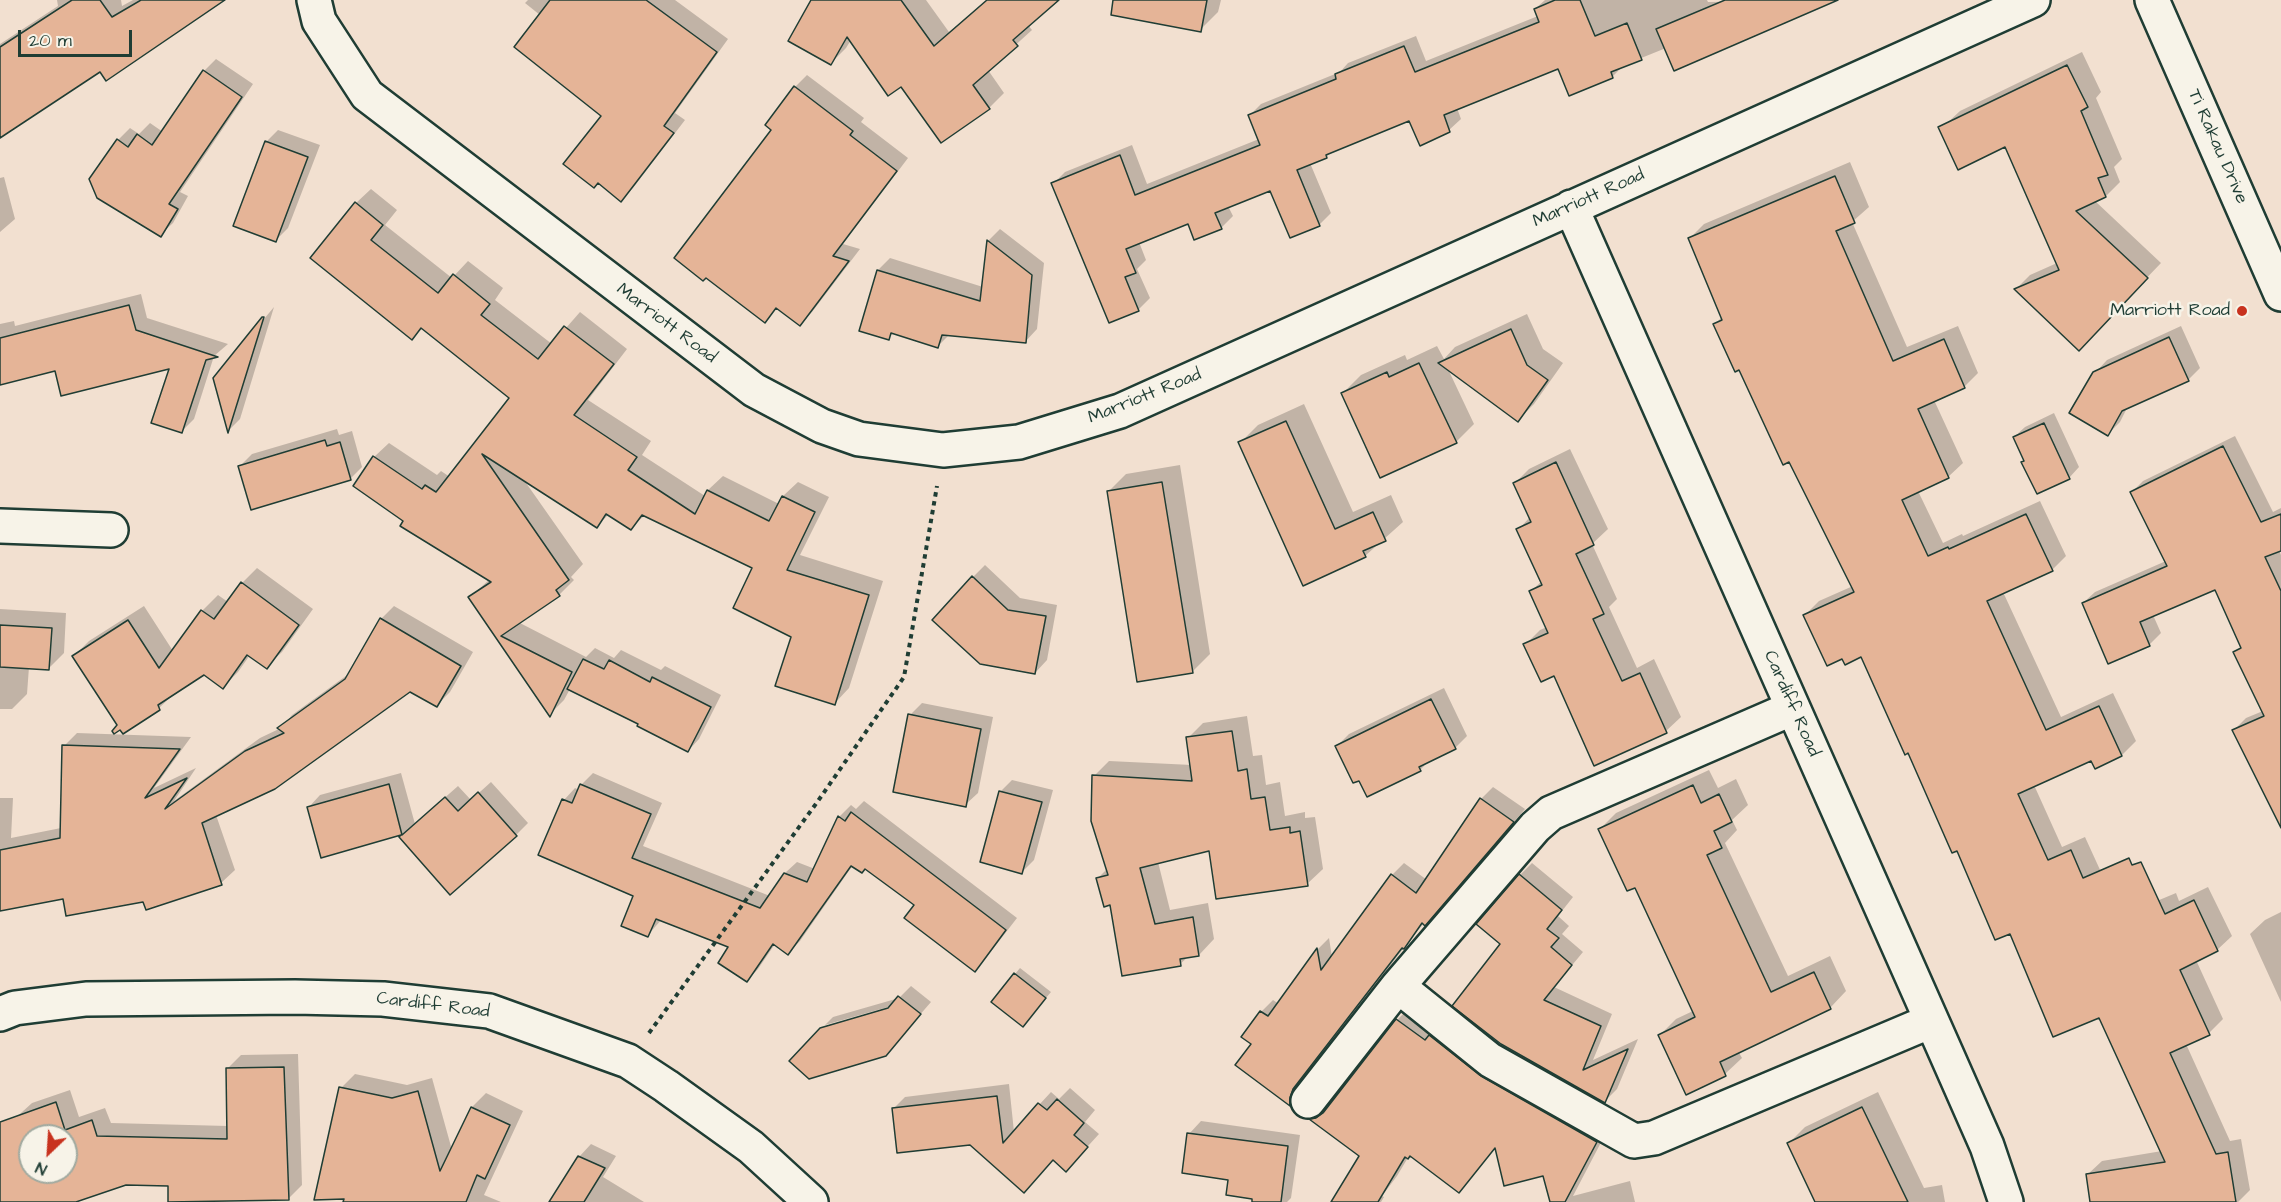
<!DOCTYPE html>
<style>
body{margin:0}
#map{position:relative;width:2281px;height:1202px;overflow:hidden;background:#f2e0d0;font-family:"Architects Daughter",sans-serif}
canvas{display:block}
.north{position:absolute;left:18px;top:1124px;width:60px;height:60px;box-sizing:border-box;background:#f7f3e8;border:2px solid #a1aaa0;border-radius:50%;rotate:205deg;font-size:16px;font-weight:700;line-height:24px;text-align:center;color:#1f3d34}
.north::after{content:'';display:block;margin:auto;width:21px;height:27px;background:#c8321e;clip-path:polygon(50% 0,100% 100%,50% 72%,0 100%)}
.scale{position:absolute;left:18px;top:30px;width:114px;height:27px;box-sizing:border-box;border:3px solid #1f3d34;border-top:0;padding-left:8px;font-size:18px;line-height:21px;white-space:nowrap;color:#1f3d34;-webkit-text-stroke:4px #f7f3e8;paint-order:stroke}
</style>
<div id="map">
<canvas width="2281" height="1202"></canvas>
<div class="north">N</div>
<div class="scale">20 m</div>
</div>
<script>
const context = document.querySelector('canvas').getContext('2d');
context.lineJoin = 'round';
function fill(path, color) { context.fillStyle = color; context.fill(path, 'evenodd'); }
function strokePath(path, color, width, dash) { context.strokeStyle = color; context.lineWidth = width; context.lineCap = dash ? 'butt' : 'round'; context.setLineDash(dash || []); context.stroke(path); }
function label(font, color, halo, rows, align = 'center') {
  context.font = font + ' "Architects Daughter",sans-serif'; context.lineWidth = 5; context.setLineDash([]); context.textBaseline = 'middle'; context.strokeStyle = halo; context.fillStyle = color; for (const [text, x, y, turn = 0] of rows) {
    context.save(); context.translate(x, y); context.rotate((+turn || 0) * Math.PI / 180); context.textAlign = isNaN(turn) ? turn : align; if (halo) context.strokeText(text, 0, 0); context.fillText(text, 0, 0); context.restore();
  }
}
fill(new Path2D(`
 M57 0H121L122 6 133 0H221L100 70 0 104V44L58 6Z
 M528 0H675L728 39 675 113 685 120 633 188 621 200 603 116 540 15 525 3Z
 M813 0H926L949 32 987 0H1057L1028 25 1032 30 988 70 1004 93 989 108 941 141 901 85 851 40 846 48 831 63Z
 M1151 0H1221L1218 12 1200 30Z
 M1545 0H1707L1708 2 1833 0 1666 48 1624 65 1612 77 1559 67 1457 108 1461 119 1449 130 1409 120 1332 151 1326 157 1310 163 1331 213 1319 225 1271 189 1228 206 1233 216 1221 228 1189 222 1139 242 1146 260 1137 269 1150 298 1138 310 1053 184 1065 172 1132 145 1147 184 1259 139 1249 116 1261 104 1340 72 1348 63 1416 36 1426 61 1538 16 1535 9Z
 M2082 52 2101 92 2096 98 2122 159 2114 167 2120 182 2106 196 2095 201 2161 263 2093 334 2016 289 2030 275 2057 263 2006 145 1945 125 1960 111Z
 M216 59 253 84 180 192 188 196 173 223 160 235 118 140 130 128 139 134 150 123 163 132 204 71Z
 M807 75 864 118 861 122 908 158 843 244 860 249 812 312 800 324 778 307 765 321 773 129 795 87Z
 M278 130 320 145 288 228 276 240 266 142Z
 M1850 162 1869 207 1852 222 1907 347 1958 326 1978 373 1964 387 1934 400 1963 463 1948 477 1918 491 1943 543 1962 534 1963 536 2040 501 2066 556 2052 570 2003 592 2061 717 2113 693 2136 741 2122 755 2092 759 2034 785 2062 847 2085 837 2101 872 2104 923 2176 893 2179 901 2208 887 2232 936 2217 950 2196 960 2223 1019 2209 1033 2186 1044 2230 1141 2241 1139 2250 1190 2238 1202H2092L2087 1175 2102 1161 2162 1151 2100 1016 2011 932 1958 849 1862 655 1805 615 1819 601 1853 586 1790 460 1715 324 1723 316 1689 239 1704 224Z
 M4 177 15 219 0 232V178Z
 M371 189 397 210 385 225 452 278 468 261 503 288 495 300 552 344 580 312 627 349 588 400 651 441 642 455 705 496 708 490 723 476 779 504 783 496 798 482 829 497 800 555 883 581 849 688 835 703 754 568 645 515 631 528 609 514 597 526 524 480 583 564 571 577 574 580 559 595 518 622 586 657 595 648 614 658 621 650 661 670 665 666 721 695 699 739 688 751 640 724 570 689 564 700 550 714 470 597 490 579 405 520 374 457 389 443 437 475 441 471 450 477 511 397 423 328 412 338 312 258 356 203Z
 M1000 229 1044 263 1037 329 1025 342 950 334 938 346 894 333 888 338 878 270 890 258 983 287 988 241Z
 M141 294 147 318 228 344 214 356 194 419 182 431 171 367 56 370 0 383V324L14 321 15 326Z
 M274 307 240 419 229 430 214 379Z
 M1527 314 1543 349 1563 363 1534 404 1518 420 1448 369 1474 424 1456 442 1343 393 1361 375 1405 355 1407 360 1437 346 1444 359 1455 347Z
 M2181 326 2200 368 2188 380 2128 406 2120 422 2108 434 2095 373 2107 360Z
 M1304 404 1353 512 1391 495 1403 522 1365 556 1303 584 1240 443 1258 425Z
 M2054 413 2079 467 2069 478 2025 460 2014 437 2025 427Z
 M337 429 339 435 352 431 362 467 350 479 240 466 252 454Z
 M2235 436 2273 512 2281 508V549L2279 550 2281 555V791L2234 730 2246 718 2263 711 2235 652 2242 646 2216 588 2153 615 2161 633 2149 645 2083 603 2095 592 2166 561 2132 492 2143 481Z
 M1570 449 1608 529 1592 544 1617 599 1609 607 1637 668 1654 659 1681 717 1666 731 1595 764 1554 674 1525 645 1540 630 1547 627 1531 591 1542 581 1518 530 1530 517 1515 483 1529 469Z
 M1180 465 1210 654 1192 672 1108 492 1126 474Z
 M985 565 1020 598 1057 605 1047 660 1035 673 973 577Z
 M257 568 313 609 282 652 266 667 250 655 238 672 223 687 204 673 175 693 159 708 118 725 74 656 89 641 144 606 173 651 202 611 218 595 228 602 242 583Z
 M394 606 473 652 450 692 437 705 410 690 216 815 235 870 221 883 144 900 64 897 0 883V798H13L11 838 61 828 64 746 77 733 191 737 154 788 196 768 174 801 260 738 281 728 292 715 350 673 381 619Z
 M0 609 66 613 64 653 49 668 29 667 27 694 12 709H0Z
 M1444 688 1467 736 1455 748 1429 761 1420 770 1359 779 1337 746 1349 734Z
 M922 703 993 717 978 793 965 805 910 715Z
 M1247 716 1253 756 1262 755 1266 785 1280 782 1285 816 1305 812V818L1315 817 1323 869 1307 884 1210 849 1158 862 1170 910 1208 903 1214 939 1199 955 1188 957 1180 964 1112 903 1098 878 1108 868 1094 776 1109 761 1192 765 1188 738 1203 723Z
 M1709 770 1718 788 1736 779 1748 805 1732 820 1737 830 1725 843 1788 976 1830 956 1846 991 1830 1008 1738 1051 1742 1058 1725 1074 1660 1035 1676 1019 1693 1011 1636 886 1600 829 1616 813Z
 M401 773 415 824 458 786 471 800 491 782 528 823 516 835 406 833 322 856 308 808 320 795Z
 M593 773 662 803 643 846 770 896 785 873 797 862 815 869 839 817 851 805 856 809 864 801 1017 918 986 958 974 970 916 904 865 867 853 865 800 941 788 953 775 944 758 969 747 981 731 947 662 919 648 935 635 895 564 800 575 788 579 790 582 784Z
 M1012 780 1053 790 1034 860 1022 872 1000 792Z
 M1493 787 1525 809 1437 912 1424 923 1406 945 1305 1076 1301 1084 1302 1092 1290 1104 1237 1065 1253 1044 1261 1012 1273 1000 1279 1004 1318 949 1329 938 1332 957 1392 875 1404 863 1427 880 1481 799Z
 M1532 863 1573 897 1558 916 1569 926 1562 934 1583 952 1554 987 1612 1014 1593 1060 1638 1039 1617 1089 1605 1101 1501 1043 1502 944 1520 875Z
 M2281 912V1002L2250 934 2265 920Z
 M1020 968 1051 992 1023 1025 1015 974Z
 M911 986 931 1002 885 1055 895 1005 825 1025 833 1017 899 998Z
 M1409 1008 1473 1049 1397 1176 1382 1196 1384 1197 1381 1202H1333L1361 1156 1311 1119 1323 1108 1330 1106 1397 1020Z
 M298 1054 302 1185 288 1199 169 1202V1185L126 1183 72 1202H0V1132L32 1103 70 1090 79 1117 105 1108 111 1123 228 1126 227 1069 241 1055ZM30 1136H66V1172H30Z
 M355 1074 407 1085 432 1078 452 1150 472 1107 486 1093 523 1111 484 1195 501 1202H345L341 1088Z
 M1513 1076 1608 1129 1573 1196 1630 1181 1635 1202H1552L1545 1174 1496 1147 1469 1178 1501 1088Z
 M1009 1084 1014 1132 1051 1092 1059 1099 1070 1088 1095 1110 1085 1122 1099 1134 1078 1157 1054 1159 971 1143 893 1109 905 1097Z
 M1878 1092 1924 1188 1942 1185 1945 1202H1816L1789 1143 1805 1127Z
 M1201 1121 1300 1135 1291 1198 1287 1202H1253L1254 1197 1230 1179 1189 1134Z
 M591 1144 616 1156 603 1177 644 1202H551L579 1157Z`), '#0003');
const building = new Path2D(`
 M72 0H100L112 17 141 0H225L106 81 100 72 0 138V47Z
 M550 0H646L717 52 664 126 674 133 621 202 598 183 594 188 563 164 601 116 514 47Z
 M811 0H901L934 46 987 0H1059L1013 40 1018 46 973 85 990 109 941 143 901 87 888 96 847 37 831 65 788 41Z
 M1113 0H1207L1201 32 1111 15Z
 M1555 0H1580L1595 36 1627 23 1642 60 1611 72 1613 78 1569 96 1558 69 1444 115 1450 132 1420 146 1409 121 1326 155 1327 158 1297 170 1320 226 1290 238 1270 191 1215 213 1222 229 1194 240 1188 224 1126 249 1136 273 1125 277 1139 311 1109 323 1051 183 1120 155 1135 195 1260 145 1248 115 1336 79 1335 74 1404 46 1415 72 1539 22 1534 9Z
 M1725 0H1838L1674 71 1656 29Z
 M2067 65 2088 107 2081 111 2108 175 2098 178 2106 197 2076 211 2148 278 2079 351 2014 289 2059 270 2005 147 1958 170 1938 127Z
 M203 70 242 97 169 204 178 209 161 237 97 198 89 179 117 139 128 147 137 134 152 145Z
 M794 86 853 131 850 135 897 171 833 256 849 261 800 326 776 308 765 323 706 278 703 281 674 258 771 130 765 125Z
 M265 141 308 157 276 242 233 226Z
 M1835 176 1855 223 1836 231 1893 361 1944 339 1965 388 1918 409 1949 478 1902 500 1928 556 1948 547 1949 549 2026 514 2053 571 1987 601 2046 730 2099 706 2122 756 2095 769 2091 761 2018 794 2048 860 2071 850 2083 878 2129 858 2132 865 2141 862 2165 914 2194 900 2218 951 2180 970 2210 1035 2170 1053 2216 1154 2228 1152 2236 1202H2090L2086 1174 2165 1162 2099 1018 2053 1037 2010 934 1995 940 1957 851 1952 853 1908 753 1905 755 1861 657 1845 665 1842 659 1827 666 1803 615 1854 592 1789 462 1783 465 1739 370 1735 372 1713 324 1722 320 1688 238Z
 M355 202 383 225 371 240 438 293 453 274 490 304 481 315 538 359 564 326 614 364 574 415 637 457 628 470 695 514 707 490 769 521 782 496 815 512 787 570 869 595 835 705 775 686 791 637 733 608 752 568 642 515 631 530 606 514 597 528 482 454 569 580 556 590 560 596 501 636 572 672 550 717 468 597 491 582 400 526 403 521 353 486 373 456 422 489 425 485 436 492 509 398 421 328 412 340 310 258Z
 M987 240 1032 275 1026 343 942 335 938 348 891 333 889 340 859 331 877 270 980 301Z
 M129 305 136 330 218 357 206 360 182 433 151 423 169 369 61 396 55 371 0 385V338Z
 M262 317H264L228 433 213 378Z
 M1511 329 1527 365 1548 380 1518 422 1438 363Z
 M2169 337 2189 381 2122 411 2108 436 2069 413 2093 372Z
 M1419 363 1457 443 1380 478 1341 393 1387 372 1389 377Z
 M1286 421 1335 529 1373 512 1386 541 1363 551 1366 557 1303 586 1238 442Z
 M2044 423 2070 479 2037 494 2021 462 2024 461 2013 437Z
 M325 440 327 446 340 442 351 480 251 510 238 466Z
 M2223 446 2261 522 2281 514V551L2265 557 2281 591V828L2232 730 2264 716 2233 652 2241 648 2215 590 2140 622 2150 646 2108 664 2082 603 2167 566 2130 492Z
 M1556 462 1594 545 1576 554 1604 614 1593 619 1622 681 1640 673 1667 733 1594 766 1554 676 1541 682 1523 644 1548 633 1529 591 1542 585 1516 529 1531 522 1513 483Z
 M1162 482 1193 673 1137 682 1107 491Z
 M972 576 1008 610 1046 616 1035 674 980 664 932 620Z
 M241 582 299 625 267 669 247 655 223 689 204 675 158 705 160 710 123 734 120 730 114 734 112 731 117 725 72 656 128 620 159 668 201 610 214 619Z
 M380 618 461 666 437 707 410 692 275 789 202 823 222 885 146 910 143 902 66 916 63 899 0 911V850L60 838 62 745 180 749 145 798 187 778 165 809 245 751 284 733 277 728 345 679Z
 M0 625 52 628 49 670 0 667Z
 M583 659 604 669 609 660 650 682 652 677 711 707 688 752 637 726 638 724 567 689Z
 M1431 699 1456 749 1419 767 1421 771 1367 797 1359 781 1353 783 1335 746Z
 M908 714 981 729 966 807 893 792Z
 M1232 731 1238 771 1247 769 1251 799 1265 797 1270 830 1290 827V833L1300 831 1308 886 1216 899 1209 851 1140 868 1155 924 1193 917 1199 956 1180 959 1181 966 1122 976 1110 905 1104 907 1096 878 1108 875 1091 821 1092 775 1192 781 1186 737Z
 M389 784 402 835 445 797 458 811 478 792 517 836 450 895 399 837 401 835 321 858 307 807Z
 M580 784 651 814 632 858 760 908 784 873 807 882 838 816 845 821 851 812 1006 930 975 972 904 918 914 905 865 869 862 873 851 866 788 955 773 944 747 982 718 963 728 947 656 919 648 937 621 926 633 896 538 855 562 799 572 803Z
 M1693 785 1701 803 1719 794 1732 822 1714 831 1722 848 1707 855 1771 992 1814 972 1831 1009 1720 1062 1726 1076 1686 1095 1658 1035 1695 1017 1635 888 1627 891 1598 829Z
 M999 791 1042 802 1022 874 980 862Z
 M1480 798 1514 822 1425 926 1422 923 1404 949 1402 948 1293 1089 1290 1098V1106L1235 1065 1251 1044 1241 1037 1260 1011 1268 1016 1317 948 1321 970 1391 874 1416 893Z
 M1519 874 1562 910 1547 929 1559 938 1551 947 1572 965 1544 1000 1601 1026 1583 1070 1628 1049 1605 1103 1501 1044 1452 1006 1500 944 1476 924Z
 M1014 973 1046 998 1023 1027 991 1002Z
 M898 996 921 1014 886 1056 809 1079 789 1061 820 1028 888 1008Z
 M1396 1019 1425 1040 1429 1035 1481 1076 1597 1142 1565 1202H1550L1543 1176 1504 1186 1495 1148 1459 1193 1410 1156 1408 1159 1405 1157 1378 1202H1331L1359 1156 1309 1119 1316 1118 1323 1113Z
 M284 1067 289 1200 168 1202V1186L126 1185 76 1202H0V1122L56 1102 65 1130 92 1120 97 1136 227 1139 226 1068ZM30 1136H66V1172H30Z
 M339 1087 392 1098 418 1091 440 1171 471 1107 510 1125 485 1179 477 1175 466 1202H343L344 1199 314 1200Z
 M997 1096 1003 1143 1038 1103 1047 1110 1057 1099 1084 1123 1074 1135 1088 1147 1066 1172 1053 1160 1024 1193 970 1145 897 1153 892 1108Z
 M1862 1107 1908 1202H1815L1787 1143Z
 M1187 1133 1288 1146 1281 1202H1252V1199L1226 1195 1228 1180 1182 1173Z
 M578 1156 605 1168 584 1202H549Z`);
fill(building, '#e5b497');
strokePath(building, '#1f3d34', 1.5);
const minor = new Path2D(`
 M314 0 319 21 367 95 754 390 822 426 859 439 943 450 1019 442 1120 411 2033 0
 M1571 207 1946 1053 1987 1146 2006 1202
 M0 526 111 530
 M1398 986 1490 1060 1634 1141 1654 1138 1931 1021
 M0 1014 15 1008 86 999 295 997 383 999 489 1011 628 1061 666 1086 751 1147 811 1202
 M1308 1101 1398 986 1535 827 1551 813 1793 708`);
const primary = new Path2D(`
 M2152 0 2281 294`);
strokePath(minor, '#1f3d34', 38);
strokePath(primary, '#1f3d34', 38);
strokePath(new Path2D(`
 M649 1033 818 801 904 677 937 486`), '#1f3d34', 4, [4.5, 4.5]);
strokePath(minor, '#f7f3e8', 33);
strokePath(primary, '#f7f3e8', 33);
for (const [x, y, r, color] of [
 [2242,311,6,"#c8321e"]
]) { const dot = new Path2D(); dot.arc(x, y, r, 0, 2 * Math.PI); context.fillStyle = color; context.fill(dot); strokePath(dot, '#f7f3e8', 2); }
label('18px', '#1f3d34', '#f7f3e8', [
 ["Ti Rakau Drive",2217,147,66],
 ["Marriott Road",1589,199,-24],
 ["Marriott Road",666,324,37],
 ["Marriott Road",1145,397,-22],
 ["Cardiff Road",1791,704,66],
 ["Cardiff Road",433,1006,7]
]);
label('18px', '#1f3d34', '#f7f3e8', [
 ["Marriott Road",2230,311]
], 'right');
</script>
